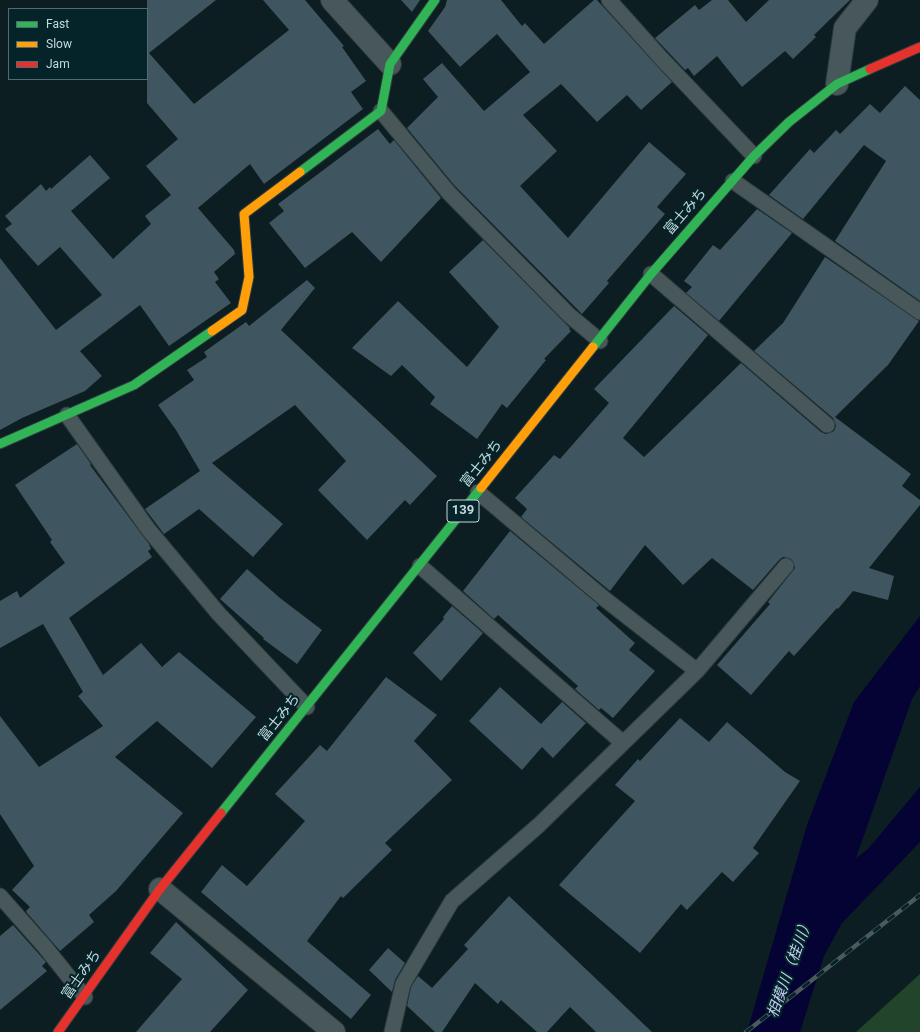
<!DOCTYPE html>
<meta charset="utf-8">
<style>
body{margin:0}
#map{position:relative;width:920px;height:1032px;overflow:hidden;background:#0c1e21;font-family:Roboto,sans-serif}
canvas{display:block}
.legend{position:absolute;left:8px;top:8px;width:140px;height:72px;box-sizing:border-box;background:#042429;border:1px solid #506c71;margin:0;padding:5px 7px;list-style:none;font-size:12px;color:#c3d9dd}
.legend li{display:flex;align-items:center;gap:8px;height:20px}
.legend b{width:20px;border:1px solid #506c71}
</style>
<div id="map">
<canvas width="920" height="1032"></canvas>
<ul class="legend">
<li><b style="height:5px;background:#30b455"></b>Fast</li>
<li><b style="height:5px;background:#ff9f0a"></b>Slow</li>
<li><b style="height:5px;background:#e5322d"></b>Jam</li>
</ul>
</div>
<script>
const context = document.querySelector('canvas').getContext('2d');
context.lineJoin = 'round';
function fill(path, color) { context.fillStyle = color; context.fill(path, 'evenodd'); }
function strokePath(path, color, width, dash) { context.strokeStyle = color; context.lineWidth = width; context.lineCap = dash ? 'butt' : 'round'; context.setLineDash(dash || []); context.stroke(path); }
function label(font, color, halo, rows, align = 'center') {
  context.font = font + ' Roboto,"Noto Sans JP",sans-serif'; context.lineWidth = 4; context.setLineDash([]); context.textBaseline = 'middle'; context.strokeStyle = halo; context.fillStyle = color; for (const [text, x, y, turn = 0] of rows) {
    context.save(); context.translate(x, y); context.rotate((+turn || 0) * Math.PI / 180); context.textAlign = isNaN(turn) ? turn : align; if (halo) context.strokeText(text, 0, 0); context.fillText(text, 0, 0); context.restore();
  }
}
fill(new Path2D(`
 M920 974V1032H856Z`), '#21442b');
fill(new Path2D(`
 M920 616V686L912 699 856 858 868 849 920 787V842L842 923 824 956 800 1032H747L807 825 854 702Z`), '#040334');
fill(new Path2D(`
 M147 0H216L149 53 194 104 289 30 263 0H305L344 46 342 47 366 81 351 92 363 109 264 184 250 164 198 208 234 250 235 254 214 272 219 279 215 282 231 303 169 346 140 305 80 351 102 376 85 391 22 418 0 430V258L56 330 102 295 60 247 38 266 5 229 12 224 5 216 41 184 46 191 50 187 51 189 90 155 110 178 71 211 113 259 151 224 145 216 171 195 146 166 178 139 147 103Z
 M401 0H420L412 12Z
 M447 0H501L522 26 525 23 544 44 594 0H597L672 82 641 110 627 95 597 122 561 84 523 115 557 151 520 186 568 238 649 142 686 174 657 207 665 214 607 281 609 283 582 314 454 185 407 128 438 97 423 79 442 63 484 111 530 72 497 34 460 67 428 31 445 7Z
 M712 0H728L746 22 769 0H850L814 35 816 37 793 59 785 51 742 87 717 56 694 76 688 68 685 70 655 38 695 5 699 10Z
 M905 86 920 100V301L835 241 886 161 864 145 803 219 769 195 810 149 814 153 836 130 840 134 870 104 880 113Z
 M378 129 390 144 394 140 441 198 381 262 352 232 305 268 269 223 284 211 278 204Z
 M757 209 792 233 719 321 686 293 692 287 684 281 713 245 720 250Z
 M483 240 570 328 569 329 571 331 544 359 546 360 507 408 502 404 477 439 430 404 435 397 402 365 391 376 352 348 398 301 467 367 499 327 449 272Z
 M825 257 919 321 888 365 835 417 911 474 902 486 920 500V505L869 568 894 576 888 600 853 591 838 609 837 608 794 656 789 651 751 695 717 665 770 604 768 602 795 568 791 559 783 557 779 560 753 590 712 558 683 585 645 545 610 591 521 517 527 509 515 498 554 455 560 459 609 403 594 389 674 306 708 335 623 438 644 457 741 363 821 432 826 434 834 431 836 426 833 418 754 351 783 323Z
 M307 280 315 288 281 330 437 476 410 505 405 500 367 540 318 490 346 461 295 405 212 463 283 524 253 557 199 509 164 534 145 509 200 471 176 430 158 405 194 380 187 370 207 357 204 352 246 322 249 326Z
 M77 444 91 464 90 465 149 544 151 549 148 551 152 557 69 618 103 675 141 643 162 667 179 652 256 717 212 768 157 721 115 757 183 813 116 891 89 915 94 922 60 951 27 913 26 911 30 907 12 890 34 866 0 814V716L39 767 103 726 78 696 83 692 43 624 0 648V601L17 591 20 598 65 563 50 542 52 540 15 485Z
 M510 531 599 605 596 608 635 643 629 650 655 671 613 718 601 708 599 710 575 689 578 686 498 615 494 619 463 591Z
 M247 569 280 598 322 630 297 664 263 639 264 638 220 599Z
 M452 606 483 633 441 681 413 653 444 619 443 617Z
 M386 677 437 715 414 741 452 780 385 843 392 850 343 898 341 896 307 941 371 995 351 1019 201 892 222 865 247 886 305 821 275 794 320 745 327 751Z
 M500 687 541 724 562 702 586 723 553 758 542 747 522 770 469 721Z
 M680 718 709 742 727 722 785 772 800 781 753 848 759 853 733 882 722 872 687 910 681 904 640 953 559 885 635 801 615 785 638 759 640 761Z
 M509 896 652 1032H596L570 1007 547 1032H537L501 1000 498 1004 475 983 442 1032H435L407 1006 411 987 418 976 432 988 468 949 464 945Z
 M176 922 248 990 210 1032H136L182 979 150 953Z
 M13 925 46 962 42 966 47 971 0 1010V936Z
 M388 948 405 963 395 980 392 992 369 970Z`), '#3f555f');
const lane = new Path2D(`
 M609 0 660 57 754 156
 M381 111 449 193 569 315 600 341
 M733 181 920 312
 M651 274 827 425
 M67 415 148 529 218 613 307 707
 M420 566 623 743
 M697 671 786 566
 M0 896 45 947 85 997
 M392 1032 403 984 452 901 539 825 697 671 606 600 478 492`);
const street = new Path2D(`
 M332 0 390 64
 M837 84 845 28 867 0
 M160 889 334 1032`);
const fast = new Path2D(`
 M300 172 381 111 390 64 435 0
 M593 347 651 274 754 156 789 122 837 84 870 69
 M0 444 134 385 212 331
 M221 813 481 488`);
const slow = new Path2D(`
 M212 331 242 310 249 277 244 214 300 172
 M481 488 593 347`);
const jam = new Path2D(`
 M870 69 920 47
 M58 1032 160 889 221 813`);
strokePath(lane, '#2d3a3d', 17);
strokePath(street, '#2d3a3d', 24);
strokePath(fast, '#2d3a3d', 11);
strokePath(slow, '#2d3a3d', 11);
strokePath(jam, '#2d3a3d', 11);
strokePath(lane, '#485759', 15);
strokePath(street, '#485759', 22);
strokePath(fast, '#30b455', 9);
strokePath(slow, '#ff9f0a', 9);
strokePath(jam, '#e5322d', 9);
const rail = new Path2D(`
 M746 1032 920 895`);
strokePath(rail, '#4b5a5c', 4.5);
strokePath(rail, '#042429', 3, [9]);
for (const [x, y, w] of [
 [463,511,32]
]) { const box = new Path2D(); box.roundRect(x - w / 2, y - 11, w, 22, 3); context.fillStyle = '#042429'; context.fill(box); strokePath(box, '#c3d9dd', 1); }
label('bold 13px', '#c3d9dd', null, [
 ["139",463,511]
]);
label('14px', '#c3d9dd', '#042429', [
 ["富士みち",686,212,-49],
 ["富士みち",482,464,-51],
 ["富士みち",280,718,-51],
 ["富士みち",82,975,-55]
]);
label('italic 15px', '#c0cdf1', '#042429', [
 ["相模川（桂川）",791,968,-70]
]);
</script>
